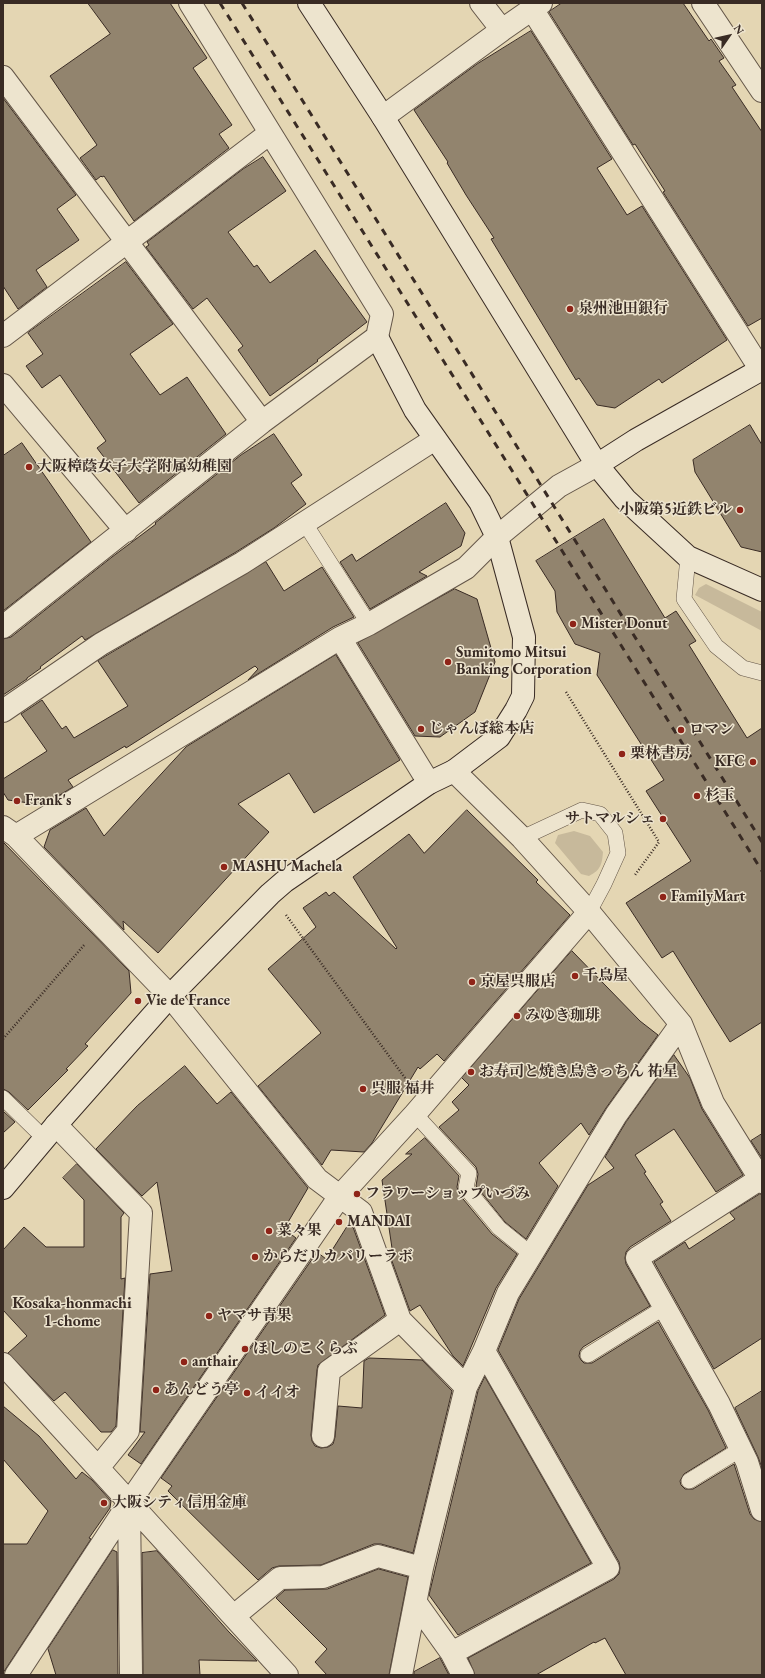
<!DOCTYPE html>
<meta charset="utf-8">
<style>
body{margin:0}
#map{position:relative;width:765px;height:1678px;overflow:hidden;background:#e4d6b3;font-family:"EB Garamond",serif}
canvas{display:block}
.frame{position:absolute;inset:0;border:4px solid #392b24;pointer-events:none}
.north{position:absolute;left:709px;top:16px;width:40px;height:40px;-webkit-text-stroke:3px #ede4ce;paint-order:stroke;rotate:56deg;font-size:11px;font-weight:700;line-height:16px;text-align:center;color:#392b24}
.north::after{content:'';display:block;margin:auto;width:14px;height:18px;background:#392b24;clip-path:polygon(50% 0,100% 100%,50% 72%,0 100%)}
</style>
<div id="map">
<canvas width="765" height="1678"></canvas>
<div class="frame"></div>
<div class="north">N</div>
</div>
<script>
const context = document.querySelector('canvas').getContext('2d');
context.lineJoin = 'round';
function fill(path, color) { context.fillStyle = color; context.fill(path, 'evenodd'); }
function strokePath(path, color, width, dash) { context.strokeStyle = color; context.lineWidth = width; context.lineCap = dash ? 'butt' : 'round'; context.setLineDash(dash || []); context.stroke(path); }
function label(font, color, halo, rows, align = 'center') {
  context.font = font + ' "EB Garamond","Noto Serif JP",serif'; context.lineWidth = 3; context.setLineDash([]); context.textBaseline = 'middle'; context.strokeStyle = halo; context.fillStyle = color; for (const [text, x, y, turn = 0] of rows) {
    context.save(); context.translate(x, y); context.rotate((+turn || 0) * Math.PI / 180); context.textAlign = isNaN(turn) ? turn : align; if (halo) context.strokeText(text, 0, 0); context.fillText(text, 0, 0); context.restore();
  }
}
fill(new Path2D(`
 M706 584 762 612V631L695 595 699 588Z
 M574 831 590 836 603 852C602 864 601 870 589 876L581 874 555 843 558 835Z`), '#c7b99b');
const building = new Path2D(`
 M88 3H170L207 58 193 68 232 125 219 134 229 148 134 221 104 176 102 177 101 176 96 180 80 158 97 145 50 76 110 34Z
 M562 3H683L709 41 711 39 724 58 719 61 736 85 732 87 762 132V318L748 326 663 192 665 191 635 144 633 145 549 12Z
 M531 31 612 159 597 168 627 215 642 206 727 340 662 383 659 379 615 408 597 405 579 378 576 380 491 239 494 238 466 195 447 163 448 162 414 110 477 64Z
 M3 98 76 195 57 209 79 240 36 270 47 287 18 309 3 286Z
 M263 157 286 191 228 232 254 267 257 265 270 283 315 250 367 322 317 360 318 361 270 396 238 350 243 346 207 298 193 309 146 247 149 245 147 242 243 169Z
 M126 262 173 324 130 354 160 395 187 377 226 434 139 503 97 448 106 441 60 375 42 388 26 366 43 354 28 333Z
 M750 425 762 445V552L741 547 695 472 693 460Z
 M274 434 302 475 291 483 306 504 274 528 236 552 85 640 82 636 40 667 41 668 27 678V679L3 695V639L11 637 112 557 156 524 155 523 241 455Z
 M22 443 91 542 3 611V456Z
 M446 503 465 533 461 546 419 572 427 576 370 609 340 562 352 554 356 561Z
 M604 519 665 618 676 611 696 641 689 645 747 738 762 728V1022L730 1042 673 951 662 958 626 903 691 861 646 791 664 780 597 675 600 653 575 644 557 612 555 591 536 561Z
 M266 562 284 591 322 567 354 617 333 627 248 680 258 669 255 666 126 748 125 746 68 780 73 787 43 805 8 800 3 792V779L47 751 21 714 42 700 62 729 66 726 74 738 128 706 98 661Z
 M455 589 477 599 495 662 475 712 440 737 415 736 358 643Z
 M336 655 400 760 314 813 289 773 238 804 269 832 158 953 123 921 124 930 44 847 50 830 86 808 104 836 186 747Z
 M467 810 538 880 536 882 570 915 444 1061 437 1054 420 1069 418 1067 372 1143 364 1152 331 1150 322 1165 258 1086 321 1033 268 969 316 927 303 908 326 892 329 896 334 892 396 949 397 948 353 877 409 834 424 853Z
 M3 842 129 971 131 993 85 1044 88 1046 66 1069 68 1070 28 1110 9 1092 3 1089Z
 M572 951 640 1021 658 1035 606 1108 589 1135 581 1123 539 1163 558 1186 526 1239 505 1222 476 1186 478 1174 476 1167 439 1127 459 1110 452 1102 469 1085 462 1078Z
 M674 1055 690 1078 702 1109 743 1175 716 1192 674 1129 635 1155 646 1172 644 1173 663 1202 660 1204 671 1221 630 1247 626 1252 625 1258 626 1264 650 1306 583 1347 580 1351 579 1356 581 1360 584 1363H592L658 1322 708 1410 726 1448 684 1474 680 1481 681 1485 685 1489H693L734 1464 750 1514 754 1519 762 1522V1675H626L605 1638 595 1643 594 1642 536 1675H475L468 1658 614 1579 619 1574 620 1568 619 1562 498 1350 519 1299 588 1185 614 1168 605 1157 626 1122Z
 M185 1066 217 1104 231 1092 308 1188 284 1229 296 1238 141 1464 128 1455 145 1432H140L150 1274 172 1271 157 1182 142 1196 96 1149 137 1106Z
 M3 1111 15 1122 3 1133Z
 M762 1134V1158L751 1141Z
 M425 1138 459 1176 457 1187 459 1194 492 1234 517 1254 496 1288 463 1366 453 1356 420 1305 410 1311 389 1253 393 1255 382 1180 412 1154H406Z
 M77 1164 124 1213 121 1217V1279L125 1278 116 1426 111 1432H101L65 1392 54 1401 8 1353 27 1336 3 1310V1250L24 1227 46 1247H84V1200L63 1178Z
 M760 1194H762V1338L714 1369 654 1262 685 1242 689 1249 735 1219 730 1213Z
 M349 1224 353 1227 385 1315 318 1365 317 1370 311 1435 312 1441 315 1446 321 1448 328 1447 333 1444 335 1437 338 1406 362 1408 364 1361 369 1358 422 1360 452 1391 413 1553 381 1544H374L321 1565 279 1566 272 1568 258 1580 168 1491 172 1486 161 1478 317 1252 326 1259Z
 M485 1377 591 1563 458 1635 429 1595 478 1391Z
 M762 1391V1468L758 1457 735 1408Z
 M3 1406 39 1436 76 1479 82 1472 92 1480 111 1501 110 1508 89 1538 91 1539 3 1673V1544H27L48 1511 3 1459Z
 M113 1550 117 1552 118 1675H56L48 1649Z
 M157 1551 229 1632 257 1661 199 1660 200 1675H143L142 1553Z
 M379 1569 408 1577 389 1675H327L315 1662 327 1649 276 1598 285 1590 327 1589Z
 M440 1658 449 1675H414V1672Z`);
fill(building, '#92846e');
strokePath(building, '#392b24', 1);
const lane = new Path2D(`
 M304 522 369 624
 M688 557 684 599 716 646 743 668 762 673
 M522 838 582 810 600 814 615 833 618 853 604 884 589 912
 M3 1098 45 1139
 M415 1114 469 1173 466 1188 499 1228 531 1254
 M588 1355 665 1307
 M689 1481 741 1449`);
const street = new Path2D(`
 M481 3 502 30
 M703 3 762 91
 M532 9 761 370
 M3 77 262 422
 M383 117 502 30 541 3
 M3 336 270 133
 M3 385 126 531
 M3 627 262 422 377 337 382 314 190 3
 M340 638 429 783
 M3 711 101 644 242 563 435 439
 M454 771 522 838 589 912 681 1024 713 1103 762 1182
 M3 827 16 836 170 996 317 1179 361 1212 400 1320 466 1387
 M16 836 340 638 369 624 466 568 497 537 559 486 597 465
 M56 1125 141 1213 128 1431 98 1468
 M760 1179 637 1258 719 1404 747 1462 762 1510
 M3 1364 287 1675
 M323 1436 329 1371 400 1320
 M129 1503 131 1675
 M416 1603 451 1652 463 1675
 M234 1616 280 1578 323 1577 378 1556 422 1568
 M451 1652 461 1648 608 1568 484 1351
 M16 1675 129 1503 340 1196 415 1114 589 912
 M401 1675 422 1568 466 1387 484 1351 508 1293 616 1115 681 1024`);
const secondary = new Path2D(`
 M309 3 383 117 597 465 625 499 688 557 762 590
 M597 465 636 440 762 369
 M3 1188 56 1125 170 996 270 894 285 881 429 783 454 771 499 737 516 710 523 696 524 637 497 537 480 502 415 410 377 337`);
strokePath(lane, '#645648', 16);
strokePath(street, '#645648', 24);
strokePath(secondary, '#392b24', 24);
strokePath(new Path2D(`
 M566 692 659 842 635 875
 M286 915 408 1082
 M3 1039 85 944`), '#392b24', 2.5, [1, 2]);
strokePath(lane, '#ede4ce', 15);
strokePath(street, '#ede4ce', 22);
strokePath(secondary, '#ede4ce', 22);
strokePath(new Path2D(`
 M220 3 762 871
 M242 3 762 842`), '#392b24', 3, [7, 7]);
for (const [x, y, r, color] of [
 [570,309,4,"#8f2418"],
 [29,467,4,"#8f2418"],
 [740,510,4,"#8f2418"],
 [573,624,4,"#8f2418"],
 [448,662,4,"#8f2418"],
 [421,729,4,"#8f2418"],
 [681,730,4,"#8f2418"],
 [622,754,4,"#8f2418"],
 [753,762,4,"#8f2418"],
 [697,796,4,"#8f2418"],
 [17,801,4,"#8f2418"],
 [663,819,4,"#8f2418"],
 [224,867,4,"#8f2418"],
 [663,897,4,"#8f2418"],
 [575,976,4,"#8f2418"],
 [472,982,4,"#8f2418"],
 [138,1001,4,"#8f2418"],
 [517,1016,4,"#8f2418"],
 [471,1072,4,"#8f2418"],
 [363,1089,4,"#8f2418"],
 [357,1194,4,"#8f2418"],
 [339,1222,4,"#8f2418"],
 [269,1231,4,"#8f2418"],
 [255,1257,4,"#8f2418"],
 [209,1316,4,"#8f2418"],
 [245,1349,4,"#8f2418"],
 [184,1362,4,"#8f2418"],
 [156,1390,4,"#8f2418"],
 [247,1393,4,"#8f2418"],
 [104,1503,4,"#8f2418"]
]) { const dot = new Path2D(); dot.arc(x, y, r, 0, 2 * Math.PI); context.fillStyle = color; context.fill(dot); strokePath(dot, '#ede4ce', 1.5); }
label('bold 15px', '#392b24', '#ede4ce', [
 ["泉州池田銀行",578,309],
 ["大阪樟蔭女子大学附属幼稚園",37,467],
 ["小阪第5近鉄ビル",732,510,"right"],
 ["Mister Donut",581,624],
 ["Sumitomo Mitsui",456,653],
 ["Banking Corporation",456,670],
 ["じゃんぼ総本店",429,729],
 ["ロマン",689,730],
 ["栗林書房",630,754],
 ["KFC",745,762,"right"],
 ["杉玉",705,796],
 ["Frank's",25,801],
 ["サトマルシェ",655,819,"right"],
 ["MASHU Machela",232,867],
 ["FamilyMart",671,897],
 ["千鳥屋",583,976],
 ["京屋呉服店",480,982],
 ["Vie de France",146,1001],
 ["みゆき珈琲",525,1016],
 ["お寿司と焼き鳥きっちん 祐星",479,1072],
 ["呉服 福井",371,1089],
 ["フラワーショップいづみ",365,1194],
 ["MANDAI",347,1222],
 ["菜々果",277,1231],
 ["からだリカバリーラボ",263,1257],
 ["ヤマサ青果",217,1316],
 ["ほしのこくらぶ",253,1349],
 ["anthair",192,1362],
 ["あんどう亭",164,1390],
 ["イイオ",255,1393],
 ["大阪シティ信用金庫",112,1503]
], 'left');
label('bold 16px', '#392b24', '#ede4ce', [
 ["Kosaka-honmachi",72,1304],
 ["1-chome",72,1322]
]);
</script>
